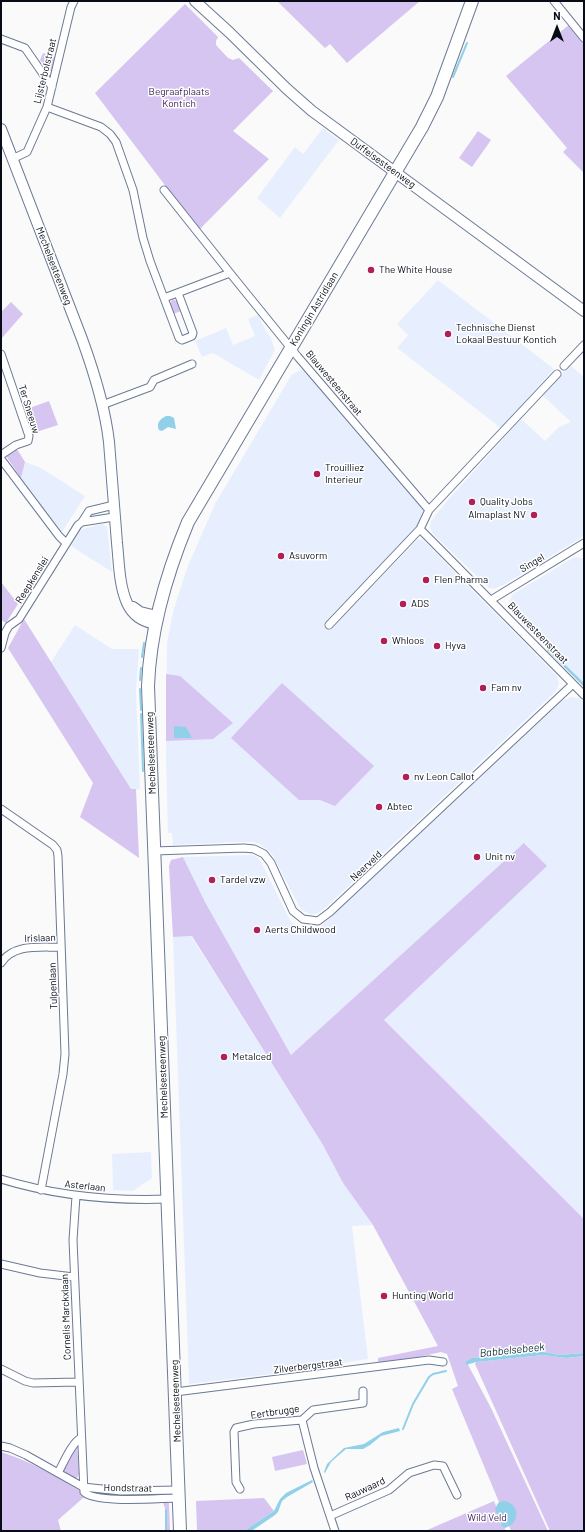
<!DOCTYPE html>
<style>
body{margin:0}
#map{position:relative;width:585px;height:1532px;overflow:hidden;background:#fafafa;font-family:Barlow,sans-serif}
canvas{display:block}
.frame{position:absolute;inset:0;border:2px solid #070c16;pointer-events:none}
.north{position:absolute;left:537px;top:8px;width:40px;height:40px;-webkit-text-stroke:3px #fff;paint-order:stroke;rotate:0deg;font-size:11px;font-weight:700;line-height:16px;text-align:center;color:#070c16}
.north::after{content:'';display:block;margin:auto;width:14px;height:18px;background:#070c16;clip-path:polygon(50% 0,100% 100%,50% 72%,0 100%)}
</style>
<div id="map">
<canvas width="585" height="1532"></canvas>
<div class="frame"></div>
<div class="north">N</div>
</div>
<script>
const context = document.querySelector('canvas').getContext('2d');
context.lineJoin = 'round';
function fill(path, color) { context.fillStyle = color; context.fill(path, 'evenodd'); }
function strokePath(path, color, width, dash) { context.strokeStyle = color; context.lineWidth = width; context.lineCap = dash ? 'butt' : 'round'; context.setLineDash(dash || []); context.stroke(path); }
function label(font, color, halo, rows, align = 'center') {
  context.font = font + ' Barlow,sans-serif'; context.lineWidth = 3; context.setLineDash([]); context.textBaseline = 'middle'; context.strokeStyle = halo; context.fillStyle = color; for (const [text, x, y, turn = 0] of rows) {
    context.save(); context.translate(x, y); context.rotate((+turn || 0) * Math.PI / 180); context.textAlign = isNaN(turn) ? turn : align; if (halo) context.strokeText(text, 0, 0); context.fillText(text, 0, 0); context.restore();
  }
}
fill(new Path2D(`
 M323 128 339 140 280 218 257 198 295 147 303 154Z
 M438 280 554 369 501 428 397 348 408 335 397 324Z
 M258 315 266 331 270 336 275 350 259 380 213 353 202 357 195 341 226 328 233 345 255 336 248 319Z
 M570 365 584 377V536L505 584 494 589 489 588 434 535 430 528 431 521 447 501 521 419 545 441 559 427 571 422 542 395Z
 M303 369 357 430 423 510 422 520 326 623 332 628 417 540 422 539 557 676 559 683 557 689 554 693 324 909 317 914H310L302 910 299 906 272 854 260 844 253 842H239L173 845 172 833H168L166 758 167 643 173 612 187 568 215 504 292 374Z
 M25 462 41 468 85 496 62 532 21 478Z
 M102 524 107 527 112 572 71 546 80 530Z
 M577 557 584 559V683L530 632 513 613 510 609 509 602 513 594 573 558Z
 M75 625 112 649H139L136 690 140 790 131 789 51 662Z
 M572 697 581 699 584 702V1219L384 1020 546 866 525 843 291 1055 205 902 183 857 251 855 256 856 260 860 291 922 301 929 320 927 563 700Z
 M191 936 323 1145 343 1183 373 1225 352 1226 368 1359 288 1372 189 1384 173 937Z
 M151 1152 152 1178 133 1191 113 1190 112 1154Z`), '#e7effe');
fill(new Path2D(`
 M277 1H420L347 63 330 44 325 48Z
 M185 4 218 37 216 41V45L228 58 233 60 239 58 273 91 233 131 269 159 199 230 95 93Z
 M570 24 584 41V173L563 152 567 148 506 76Z
 M43 53 55 57 52 71H48L40 60Z
 M478 131 491 140 472 167 459 158Z
 M173 299 179 303 181 311 173 314 170 303Z
 M11 302 23 314 1 339V312Z
 M49 401 58 425 33 433 24 410Z
 M17 449 25 462 21 478 6 456Z
 M1 582 18 604 6 623 1 620Z
 M24 619 131 789H136L139 858 80 817 93 783 8 648Z
 M166 674 180 676 233 723 213 739 166 741Z
 M282 683 374 766 335 806 320 800H299L231 738Z
 M524 843 547 866 384 1020 584 1219V1353L559 1355 539 1351 472 1358 466 1361 491 1408 548 1531H511L452 1389 458 1386 447 1354 441 1352 378 1366V1358L438 1346 373 1225 343 1183 323 1145 192 936 173 937 169 866 171 860 183 857 205 902 291 1055Z
 M543 1355 566 1358 584 1356V1531H550L475 1364 476 1362Z
 M77 1445 79 1474 77 1478 74 1479 63 1472V1469Z
 M303 1450 307 1464 275 1471 272 1457Z
 M1 1452C30 1461 55 1476 80 1491V1495L87 1497 166 1501 169 1503 170 1531H166L165 1508 163 1503C135 1504 110 1505 83 1498L58 1520 61 1531H1Z
 M85 1490 168 1493 162 1495C136 1496 109 1500 85 1490Z
 M264 1498 274 1511 244 1531H197L196 1501Z
 M494 1501 506 1531H425Z`), '#d6c4f1');
fill(new Path2D(`
 M166 416H170L174 418 176 429 168 427 162 431 159 430C156 423 160 419 166 416Z
 M549 649 584 683V687L547 650Z
 M174 726 186 727 192 738H174Z
 M539 1351 559 1355 584 1353V1356L566 1358 543 1355 476 1362 466 1365V1361L472 1358Z
 M399 1428 400 1431 381 1436 370 1445 363 1449H346L331 1462 325 1473 324 1472 327 1464 344 1448 364 1444 383 1432Z
 M312 1480 313 1482 287 1497 282 1501 278 1512 275 1515 253 1530 244 1531 274 1511 280 1499 286 1493Z
 M502 1501C519 1501 522 1523 505 1528L502 1526 495 1509 498 1503Z`), '#90d0e8');
strokePath(new Path2D(`
 M453 77 467 43
 M142 657 144 643
 M140 680 141 668
 M140 689 141 710
 M141 714 143 771
 M403 1429 413 1404 429 1377 433 1374 446 1371
 M166 1510V1531`), '#90d0e8', 2);
const street = new Path2D(`
 M554 1 584 38
 M1 39 25 48 52 87
 M47 107 101 127 110 134 116 142 133 190 143 238 150 261 179 338 182 340 192 336 193 333 178 293
 M12 159 27 152 47 107 71 7 74 1
 M164 190 230 273
 M164 298 230 273 298 357 429 510
 M1 354 29 436 28 441 16 445 1 455
 M564 366 584 345
 M102 405 150 387 154 380 192 364
 M1 459 59 536 66 543
 M82 522 114 517
 M420 529 584 695
 M491 600 584 543
 M329 625 420 529 429 510 557 374
 M1 648 5 633 9 626 19 619 78 525 82 522 89 511 114 505
 M1 809 53 845 57 850 58 856 65 1054 63 1074 41 1190
 M154 851 244 848 254 849 264 854 271 863 293 911 303 919 318 921 330 912 573 684
 M1 963C14 943 41 948 61 947
 M1 1179C56 1196 111 1201 168 1199
 M76 1196 73 1240 84 1492C97 1504 159 1498 179 1498
 M1 1264 40 1273 74 1277
 M1 1369 25 1381 33 1383 78 1382
 M175 1392 429 1360 443 1362
 M302 1420 314 1468 335 1531
 M1 1446 10 1448 26 1455 83 1487 121 1491 179 1490
 M58 1473C63 1464 72 1442 81 1438
 M240 1489 236 1482 234 1432 236 1428 254 1424 302 1420 313 1410 363 1403V1391
 M330 1516 389 1490 409 1473 434 1465 443 1466 457 1495`);
const secondary = new Path2D(`
 M195 1 229 32 287 89 312 111 584 311
 M1 129 82 339C94 372 105 407 109 442 112 476 114 509 117 543 119 562 119 585 127 603 133 616 142 621 155 624
 M133 607 140 612 157 616`);
const primary = new Path2D(`
 M180 1531 148 686C150 629 166 575 188 522L422 127 437 97 472 1`);
strokePath(street, '#6b7a95', 9);
strokePath(secondary, '#6b7a95', 12);
strokePath(primary, '#6b7a95', 14);
strokePath(street, '#fff', 7);
strokePath(secondary, '#fff', 10);
strokePath(primary, '#fff', 12);
for (const [x, y, r, color] of [
 [371,270,4,"#af2058"],
 [448,334,4,"#af2058"],
 [317,474,4,"#af2058"],
 [472,502,4,"#af2058"],
 [534,515,4,"#af2058"],
 [281,556,4,"#af2058"],
 [426,580,4,"#af2058"],
 [403,604,4,"#af2058"],
 [384,641,4,"#af2058"],
 [437,646,4,"#af2058"],
 [483,688,4,"#af2058"],
 [406,777,4,"#af2058"],
 [379,807,4,"#af2058"],
 [477,857,4,"#af2058"],
 [212,880,4,"#af2058"],
 [257,930,4,"#af2058"],
 [224,1057,4,"#af2058"],
 [384,1296,4,"#af2058"]
]) { const dot = new Path2D(); dot.arc(x, y, r, 0, 2 * Math.PI); context.fillStyle = color; context.fill(dot); strokePath(dot, '#fff', 1.5); }
label('10px', '#070c16', '#fff', [
 ["Lijsterbolstraat",45,71,-76],
 ["Duffelsesteenweg",383,163,36],
 ["Mechelsesteenweg",54,266,69],
 ["Koningin Astridlaan",314,309,-59],
 ["Blauwesteenstraat",334,383,50],
 ["Ter Sneeuw",29,409,73],
 ["Singel",532,563,-31],
 ["Reepkenslei",32,580,-58],
 ["Blauwesteenstraat",538,633,46],
 ["Mechelsesteenweg",151,753,-92],
 ["Neerveld",366,866,-43],
 ["Irislaan",40,938,-2],
 ["Tulpenlaan",53,986,-92],
 ["Mechelsesteenweg",163,1077,-92],
 ["Asterlaan",85,1186,6],
 ["Cornelis Marckxlaan",66,1317,-92],
 ["Zilverbergstraat",308,1366,-7],
 ["Mechelsesteenweg",176,1401,-92],
 ["Eertbrugge",275,1412,-8],
 ["Hondstraat",128,1488,1],
 ["Rauwaard",365,1489,-25]
]);
label('10px', '#391b56', '#fff', [
 ["Begraafplaats",179,92],
 ["Kontich",179,104],
 ["Wild Veld",487,1518]
]);
label('10px', '#070c16', '#fff', [
 ["The White House",379,270],
 ["Technische Dienst",456,328],
 ["Lokaal Bestuur Kontich",456,340],
 ["Trouilliez",325,468],
 ["Interieur",325,480],
 ["Quality Jobs",480,502],
 ["Almaplast NV",526,515,"right"],
 ["Asuvorm",289,556],
 ["Flen Pharma",434,580],
 ["ADS",411,604],
 ["Whloos",392,641],
 ["Hyva",445,646],
 ["Fam nv",491,688],
 ["nv Leon Callot",414,777],
 ["Abtec",387,807],
 ["Unit nv",485,857],
 ["Tardel vzw",220,880],
 ["Aerts Childwood",265,930],
 ["Metalced",232,1057],
 ["Hunting World",392,1296]
], 'left');
label('italic 11px', '#15343f', '#fff', [
 ["Babbelsebeek",512,1350,-6]
]);
</script>
